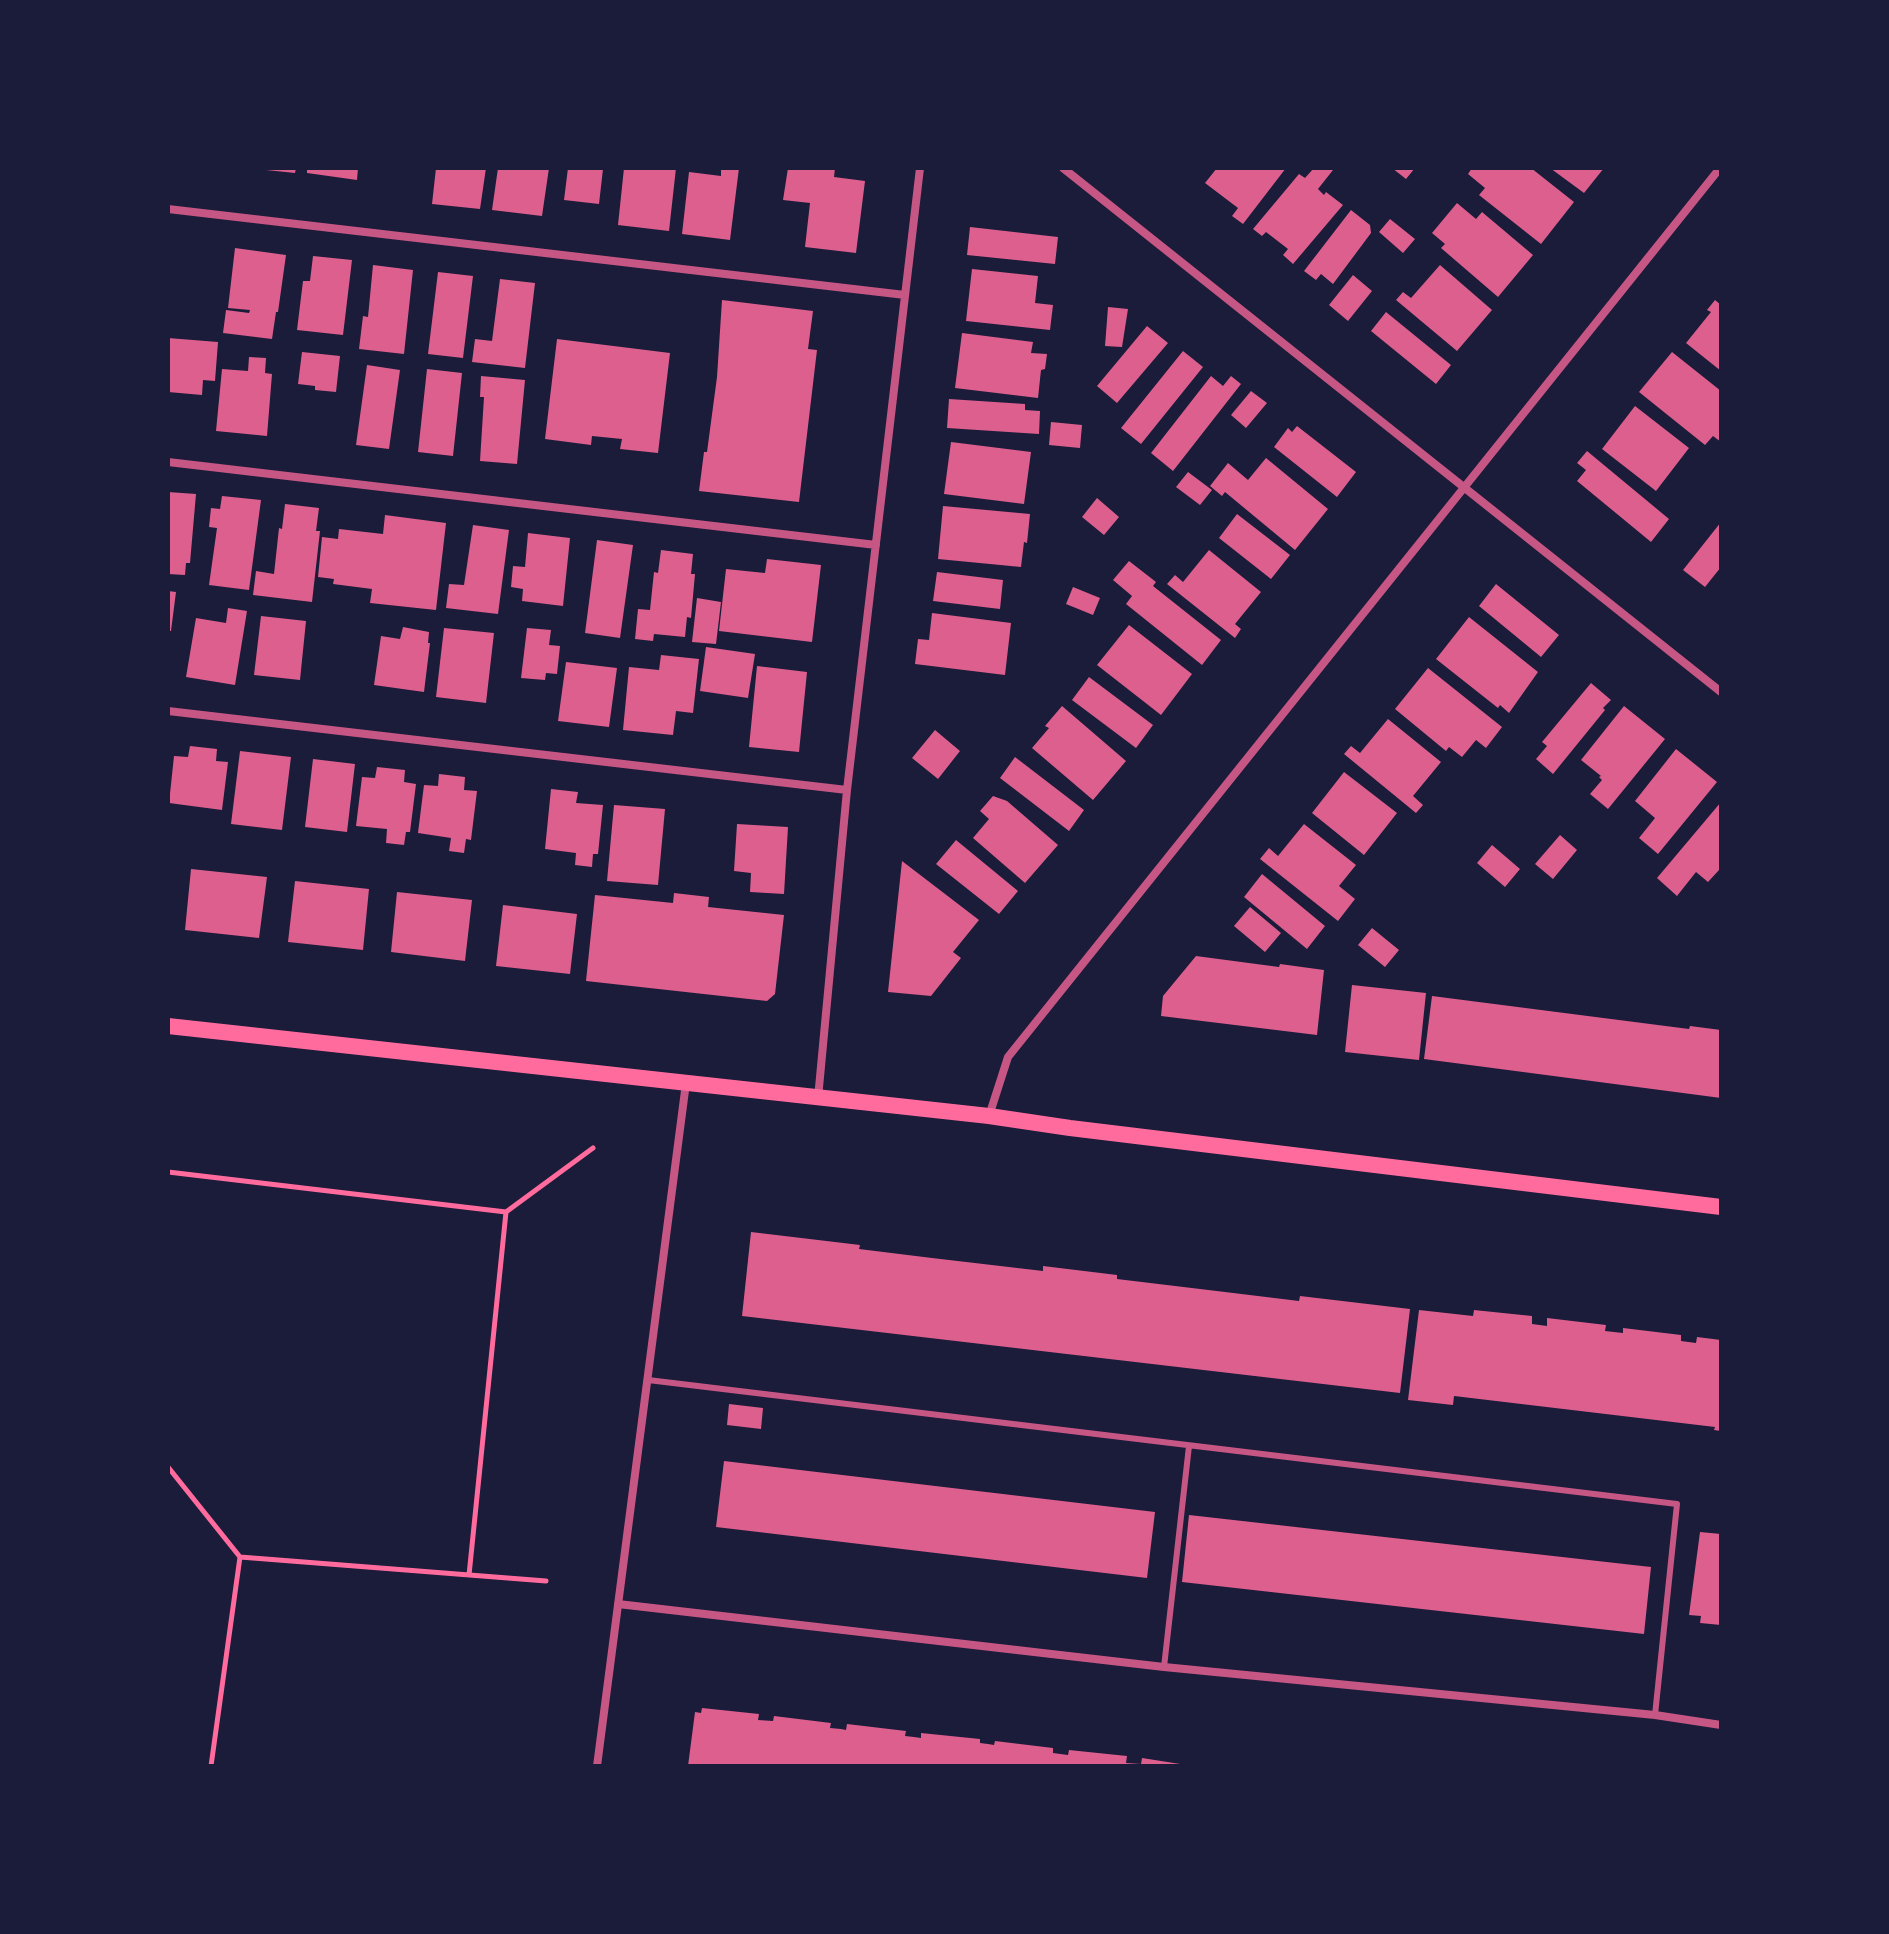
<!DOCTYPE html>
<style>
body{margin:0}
#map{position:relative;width:1889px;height:1934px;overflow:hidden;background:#1b1b3a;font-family:Quicksand,sans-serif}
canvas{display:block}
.frame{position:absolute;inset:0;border:170px solid #1b1b3a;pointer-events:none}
</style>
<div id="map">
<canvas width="1889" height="1934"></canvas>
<div class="frame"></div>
</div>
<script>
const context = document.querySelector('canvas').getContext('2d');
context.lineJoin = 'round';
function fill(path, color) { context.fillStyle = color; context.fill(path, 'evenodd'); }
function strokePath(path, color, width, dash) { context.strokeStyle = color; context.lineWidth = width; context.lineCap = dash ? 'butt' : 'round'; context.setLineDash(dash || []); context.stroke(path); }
fill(new Path2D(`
 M266 168H296L295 173 266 170Z
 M307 168H358L357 180 307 173Z
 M436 168H486L480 209 432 204Z
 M498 168H549L542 216 492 210Z
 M568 168 603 169 599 204 564 200Z
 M624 168H676L669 231 618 225Z
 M721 168H739L730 240 682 234 689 172 721 176Z
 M788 168H835L834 177 865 181 856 253 805 247 810 203 783 200Z
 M1217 168H1286L1243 224 1232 216 1238 208 1205 183Z
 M1314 168H1330L1333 170 1318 189 1324 195 1326 192 1343 205 1293 264 1283 255 1288 249 1266 232 1262 236 1253 229 1299 174 1305 178Z
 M1392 168H1415L1406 179Z
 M1472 168H1531L1574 202 1541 244 1479 195 1485 188 1468 174Z
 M1550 168H1604L1584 193Z
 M1457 203 1476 219 1482 212 1533 255 1498 297 1441 248 1445 244 1432 233Z
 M1351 210 1370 225 1371 233 1333 284 1321 274 1316 280 1304 271Z
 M1390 219 1415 239 1403 253 1379 232Z
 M970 227 1058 237 1055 264 967 255Z
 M235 248 286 255 278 312H276L272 339 223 333 226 310 249 313 250 310 228 308Z
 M313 256 352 260 343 335 297 330 303 281H310Z
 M373 265 413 270 404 354 359 349 363 316 368 317Z
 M1440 265 1492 310 1457 351 1396 300 1403 292 1411 298Z
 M972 269 1038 276 1035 303 1053 305 1050 330 966 321Z
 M438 272 473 276 463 358 428 354Z
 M1353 275 1372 291 1348 321 1329 305Z
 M500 279 535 283 525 368 472 362 475 339 492 341Z
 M722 300 813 311 808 349 817 350 799 502 699 491 704 452H707L717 377Z
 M1715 300 1721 305V371L1686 343 1711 312 1707 310Z
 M1108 307 1128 309 1122 347 1105 346Z
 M1386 312 1451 365 1436 384 1371 331Z
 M1147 326 1168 343 1117 403 1097 386Z
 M962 333 1033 342 1031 353 1047 354 1045 369 1041 370 1038 398 955 388Z
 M168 338 218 342 215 381 203 380 202 395 168 392Z
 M557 339 670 353 658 453 620 449 622 439 592 436 591 445 545 439Z
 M1183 351 1203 367 1141 444 1121 428Z
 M302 352 340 356 336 392 315 390V386L298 384Z
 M1672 352 1721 391V442L1713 436 1705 445 1639 392Z
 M249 357 266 358 265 373 272 374 267 436 216 431 222 369 248 371Z
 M367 365 400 370 389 449 356 445Z
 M427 369 462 373 453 456 418 452Z
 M481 376 525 380 517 464 480 461 484 397H480Z
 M1211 376 1223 386 1231 376 1241 384 1173 471 1151 453Z
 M1251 391 1267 403 1246 428 1231 415Z
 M949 399 1025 404V410L1040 411 1039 434 947 428Z
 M1635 406 1689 448 1656 491 1602 449Z
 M1051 422 1082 425 1080 448 1049 445Z
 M1297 426 1356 472 1337 497 1274 447 1288 428 1292 432Z
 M951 442 1031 452 1024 504 944 494Z
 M1587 451 1669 519 1651 542 1577 481 1586 470 1577 463Z
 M1266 458 1328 509 1295 550 1225 492 1222 496 1210 486 1228 463 1248 480Z
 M1188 472 1212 490 1200 505 1176 487Z
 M168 492 196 494 190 563H186L185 575 168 574Z
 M222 496 261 500 249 590 209 585 217 528 209 527 211 508 220 509Z
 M1097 498 1119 517 1104 535 1082 517Z
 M285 504 319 508 316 531H320L312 602 253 595 256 571 274 574 279 528 282 529Z
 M943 506 1030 514 1027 543 1024 542 1021 567 938 559Z
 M1237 514 1290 555 1271 579 1219 538Z
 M385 515 446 523 436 610 370 603 372 589 333 584 334 579 318 577 322 537 338 539 339 529 383 534Z
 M1721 522V567L1705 587 1683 570Z
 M473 525 509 530 498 614 446 608 449 584 464 585Z
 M528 533 570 538 563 606 522 601 523 589 511 587 513 566 525 567Z
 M597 540 633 545 620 638 585 633Z
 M661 550 693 554 691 574H695L691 618 687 617 685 637 654 634 653 641 635 639 638 609 650 610 654 572 658 573Z
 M1209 550 1261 592 1235 624 1241 629 1235 638 1167 584 1175 575 1183 582Z
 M767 559 821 565 812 642 719 631 726 569 765 573Z
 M1129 561 1156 582 1153 586 1221 640 1202 665 1126 604 1132 596 1113 580Z
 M937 572 1003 580 1000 609 933 601Z
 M1496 584 1559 635 1541 657 1479 606Z
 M1073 587 1100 598 1093 615 1066 604Z
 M168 591 176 592 171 631H168Z
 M697 598 721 602 716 644 692 642Z
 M228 608 247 611 235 685 186 677 196 618 226 623Z
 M932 613 1011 623 1005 675 915 664 918 639 929 640Z
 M261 616 306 621 300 680 254 675Z
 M1469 617 1538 672 1509 713 1500 705 1498 708 1436 659Z
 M1129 625 1192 674 1161 715 1097 665Z
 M403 627 429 632 428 643H430L424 692 374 685 381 636 400 639Z
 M444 628 494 633 486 703 436 697Z
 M527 628 551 630 549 645 560 646 557 674 546 673 545 680 521 678Z
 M706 647 755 654 748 698 700 691Z
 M661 655 699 659 693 713 676 711 673 735 623 730 629 667 659 670Z
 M566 662 617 668 609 727 558 721Z
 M757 666 807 672 799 752 749 747Z
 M1428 668 1502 727 1486 748 1476 740 1462 757 1449 747 1446 751 1395 709Z
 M1089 677 1153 725 1136 748 1072 700Z
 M1591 683 1611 700 1603 708 1605 710 1553 774 1536 759 1547 746 1542 742Z
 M1062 706 1126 761 1093 800 1032 748 1049 728 1045 726Z
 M1624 706 1665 739 1608 809 1590 794 1602 780 1599 777 1601 776 1581 760Z
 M1388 719 1441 762 1413 796 1423 805 1416 813 1344 754 1351 746 1360 753Z
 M935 730 960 751 938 779 912 758Z
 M190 746 217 749 216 761 228 762 222 810 169 803 174 756 188 757Z
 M1676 749 1717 782 1658 854 1639 838 1655 818 1635 801Z
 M240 751 291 757 282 830 231 824Z
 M1015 757 1084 810 1069 831 1000 778Z
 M313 759 355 764 347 832 305 827Z
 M377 767 405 770 404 782 416 784 410 832H406L404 845 386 843 387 829 356 826 362 777 375 778Z
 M1344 772 1397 813 1364 855 1312 813Z
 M439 774 465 777 464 790 477 791 471 840 466 839 464 853 449 851 451 838 418 833 424 785 438 786Z
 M551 789 578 792 576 803 603 805 598 854H593L592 867 575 865 576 853 545 849Z
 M993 796 1007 801 1058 845 1025 883 973 838 989 819 980 811Z
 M1721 802V871L1719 870 1708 882 1696 872 1677 896 1657 878Z
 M614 805 665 809 658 885 607 881Z
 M737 824 788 827 784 894 750 892 751 873 734 871Z
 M1304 824 1356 865 1339 886 1355 899 1338 921 1260 859 1269 848 1278 856Z
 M1560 835 1577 850 1553 879 1535 864Z
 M956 840 1018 891 999 914 936 864Z
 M1492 845 1520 869 1505 887 1477 863Z
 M902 861 979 920 953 952 961 958 931 996 888 992Z
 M191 869 267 877 259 938 185 930Z
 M1262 874 1325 926 1307 949 1244 897Z
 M295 881 369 889 363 950 288 942Z
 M397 892 472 900 465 961 391 952Z
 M674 893 709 897 708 907 784 915 775 994 767 1001 586 981 595 895 673 903Z
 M503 905 577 914 570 974 496 966Z
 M1250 907 1281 933 1265 952 1234 926Z
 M1372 928 1399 950 1385 967 1358 945Z
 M1196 956 1279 967 1280 964 1324 970 1317 1035 1161 1016 1163 996Z
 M1352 985 1426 993 1419 1060 1345 1052Z
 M1432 996 1689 1029 1690 1026 1721 1030V1098L1424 1059Z
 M751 1232 860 1245 859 1249 932 1258 1043 1271V1266L1117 1275V1279L1225 1292 1299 1301 1300 1296 1410 1309 1400 1393 742 1316Z
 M1419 1310 1473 1316 1474 1310 1532 1316V1324L1547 1326V1318L1606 1325 1605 1331 1623 1333V1328L1681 1335V1341L1696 1343 1697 1337 1721 1340V1431L1714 1430 1715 1427 1454 1396 1453 1405 1408 1400Z
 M729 1404 763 1408 761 1429 727 1425Z
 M724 1461 1155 1512 1147 1578 716 1527Z
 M1189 1515 1651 1567 1644 1634 1182 1582Z
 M1700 1532 1721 1534V1625L1700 1623 1701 1616 1689 1615Z
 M702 1708 759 1714 758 1720 773 1721 774 1716 831 1723 830 1728 841 1729 846 1730 847 1724 906 1731 905 1736 914 1737 921 1738V1733L980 1739V1743L988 1744 994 1745 995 1741 1053 1748V1753L1068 1755 1069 1750 1127 1756 1126 1763 1141 1764 1142 1758 1193 1766H688L695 1712 701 1713Z`), '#dd5f8e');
strokePath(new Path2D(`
 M168 1172 506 1212
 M168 1467 240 1557 211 1766
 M240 1557 546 1581
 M469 1575 506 1212 593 1148`), '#ff6b9d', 5);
strokePath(new Path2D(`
 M648 1380 1677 1504 1655 1715
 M1164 1667 1189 1446`), '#c65784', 6);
strokePath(new Path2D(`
 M1063 168 1721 692
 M168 209 905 295
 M168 462 876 545
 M168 711 847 790
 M818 1098 847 790 920 168
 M989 1116 1008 1057 1720 168
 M618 1604 1164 1667 1655 1715 1721 1725
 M597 1766 686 1083`), '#c65784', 8);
strokePath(new Path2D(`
 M168 1026 989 1116 1070 1128 1721 1207`), '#ff6b9d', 16);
</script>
